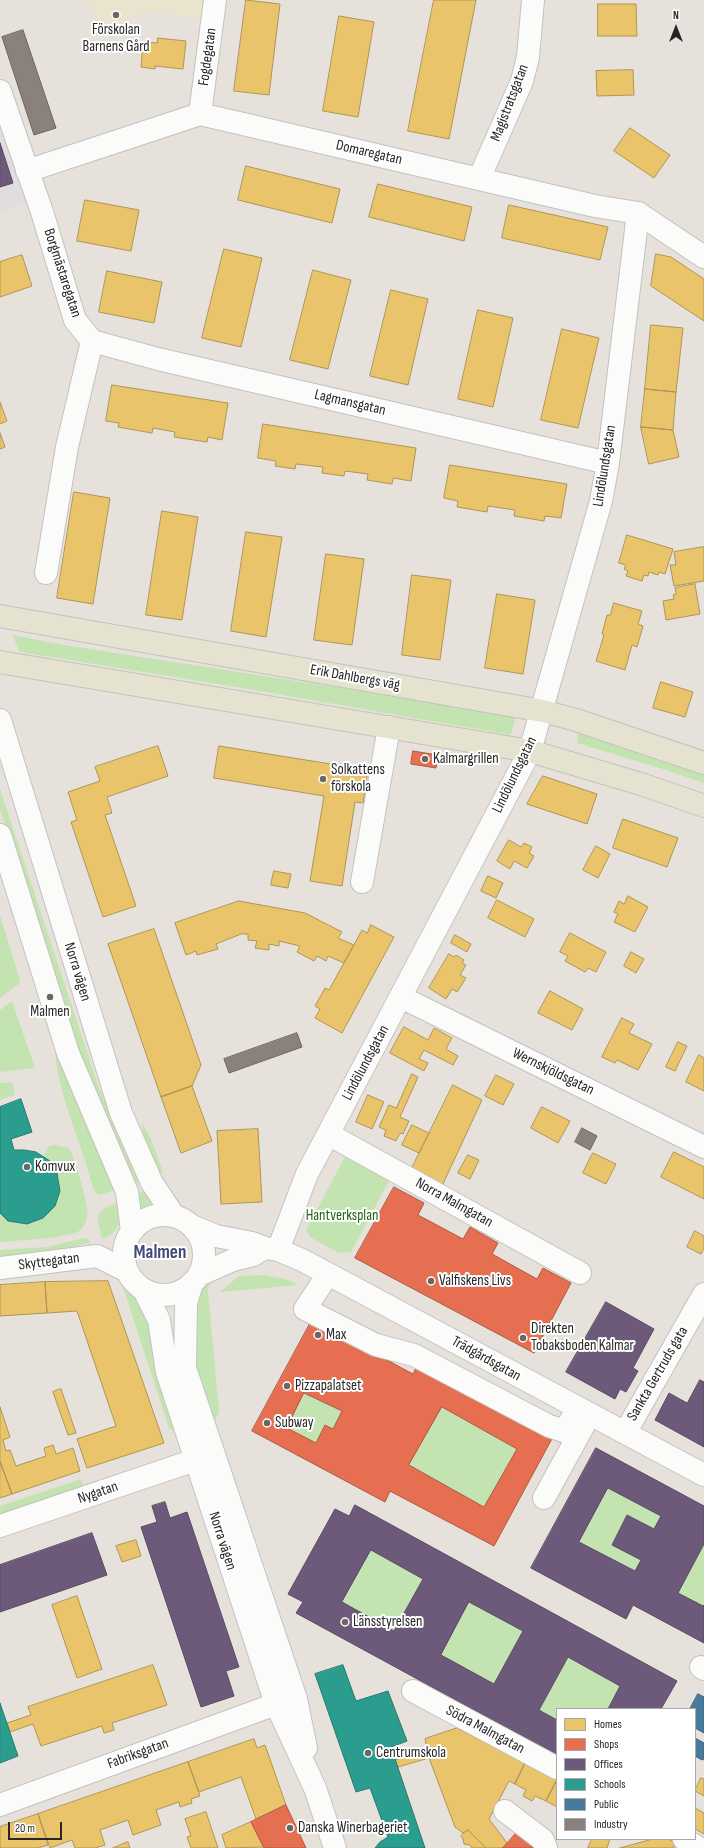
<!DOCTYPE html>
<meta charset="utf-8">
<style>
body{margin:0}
#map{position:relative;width:704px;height:1848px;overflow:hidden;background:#e6e2db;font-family:"Sofia Sans Condensed",sans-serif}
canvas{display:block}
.legend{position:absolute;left:556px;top:1708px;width:140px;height:132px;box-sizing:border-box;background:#fff;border:1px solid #a8a8a8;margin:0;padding:5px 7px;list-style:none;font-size:12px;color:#262626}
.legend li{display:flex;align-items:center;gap:8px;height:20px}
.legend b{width:20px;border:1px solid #a8a8a8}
.north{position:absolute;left:656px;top:8px;width:40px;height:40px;-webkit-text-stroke:3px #fff;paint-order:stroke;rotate:0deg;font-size:11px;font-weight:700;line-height:16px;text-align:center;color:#262626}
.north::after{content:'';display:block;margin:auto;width:14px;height:18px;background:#262626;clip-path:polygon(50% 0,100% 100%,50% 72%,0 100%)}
.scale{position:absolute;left:8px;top:1822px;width:54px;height:18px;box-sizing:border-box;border:2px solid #262626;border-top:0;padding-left:5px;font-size:12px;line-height:14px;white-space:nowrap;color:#262626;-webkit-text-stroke:3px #fff;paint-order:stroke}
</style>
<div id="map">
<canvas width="704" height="1848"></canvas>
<ul class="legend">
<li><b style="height:11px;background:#e9c46a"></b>Homes</li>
<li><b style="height:11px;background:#e76f51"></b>Shops</li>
<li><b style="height:11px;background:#6d597a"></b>Offices</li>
<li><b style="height:11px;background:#2a9d8f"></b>Schools</li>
<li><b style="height:11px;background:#457b9d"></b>Public</li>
<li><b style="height:11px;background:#8a817c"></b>Industry</li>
</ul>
<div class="north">N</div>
<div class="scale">20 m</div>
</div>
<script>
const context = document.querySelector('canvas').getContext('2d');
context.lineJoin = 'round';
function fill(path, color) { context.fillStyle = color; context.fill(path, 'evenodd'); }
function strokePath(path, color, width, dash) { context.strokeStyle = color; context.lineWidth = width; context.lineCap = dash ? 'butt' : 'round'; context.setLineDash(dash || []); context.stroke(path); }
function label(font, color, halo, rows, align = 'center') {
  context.font = font + ' "Sofia Sans Condensed",sans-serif'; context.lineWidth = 4; context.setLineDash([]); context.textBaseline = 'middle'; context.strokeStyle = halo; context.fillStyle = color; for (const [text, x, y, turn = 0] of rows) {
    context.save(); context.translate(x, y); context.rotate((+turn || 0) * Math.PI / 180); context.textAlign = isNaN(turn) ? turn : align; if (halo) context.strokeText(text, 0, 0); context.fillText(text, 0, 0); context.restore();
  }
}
fill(new Path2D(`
 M0 126 27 203 0 212Z`), '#e0dcdf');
fill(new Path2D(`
 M86 0H207L204 20 145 10 105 34Z`), '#eae3ce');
fill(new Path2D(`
 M12 635 64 645 516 715 511 735 254 690 20 652Z
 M579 728 704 769V783L666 770 577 743Z
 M0 789 98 1085 143 1180 131 1185 82 1061 0 809Z
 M0 915 20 980V983L0 998Z
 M12 1001 35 1068 0 1072V1010Z
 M55 1053 79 1093 118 1189 100 1195 96 1193 93 1188C82 1143 59 1099 55 1053Z
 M12 1082 15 1095 0 1100V1083Z
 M142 1123 151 1139 163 1172 156 1175 143 1137Z
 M54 1145 68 1148 72 1153C76 1167 90 1205 87 1218 86 1223 83 1228 79 1231 65 1239 18 1240 0 1242V1213C34 1250 87 1186 43 1157L49 1146Z
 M347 1153 392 1175 351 1252 339 1253 310 1237 306 1230Z
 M148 1190 154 1206 139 1212 135 1195Z
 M121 1201C121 1216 120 1235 102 1239 95 1212 95 1211 121 1201Z
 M85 1238 88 1239 90 1243 43 1254 0 1260V1250L46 1247Z
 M221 1273 209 1286 208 1291 219 1412 215 1420 210 1422 196 1374 194 1305 204 1281Z
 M264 1275 285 1279 299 1285 220 1292 239 1276Z
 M121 1281C131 1283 146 1310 149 1320 161 1354 169 1396 178 1432H175L169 1428Z
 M304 1393 342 1411 333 1429 325 1425 316 1443 287 1428Z
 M442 1407 517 1449 484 1507 409 1465Z
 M81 1479 84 1487 0 1515V1506Z
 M608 1488 661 1516 654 1529 627 1515 612 1545 641 1560 635 1571 579 1542Z
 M704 1544V1605L703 1606 678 1593Z
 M371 1550 423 1579 394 1631 342 1602Z
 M469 1602 523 1631 494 1684 441 1655Z
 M568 1657 620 1686 608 1709H557V1720L539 1710Z`), '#c3e4b1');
const homes = new Path2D(`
 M246 0 280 4 269 95 234 91Z
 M434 0H476L449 139 408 131Z
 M598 4H636L637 36H598Z
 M339 16 374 22 358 117 323 111Z
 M158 38 186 41 183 69 155 66V69L141 67 143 42 157 43Z
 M633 70 634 95 597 96 596 71Z
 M630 128 670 155 654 178 614 151Z
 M246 166 340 189 332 223 238 200Z
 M378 184 472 207 464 241 369 217Z
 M85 200 139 210 131 251 77 241Z
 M509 205 608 227 600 260 502 238Z
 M224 249 262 258 241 347 202 338Z
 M656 254 671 257 704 279V321L651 286Z
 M22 255 32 286 0 297V262Z
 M313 270 351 280 328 369 290 360Z
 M107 271 162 282 154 323 99 312Z
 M391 290 428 299 408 385 370 376Z
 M478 310 513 318 493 407 458 399Z
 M651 325 683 328 676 392 645 389Z
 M562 329 599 338 578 428 541 420Z
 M112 385 228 403 222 440 208 437 207 442 174 437 175 432 153 428 152 433 118 427 119 423 106 421Z
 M645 389 676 392 673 430 641 427Z
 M0 402 7 421 0 424Z
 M263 424 416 448 411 481 393 478 392 484 367 480 368 474 345 471 344 476 322 473 323 467 296 464 295 469 275 466 276 461 258 458Z
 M641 427 673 430 679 457 649 464Z
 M0 433 5 447 0 449Z
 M450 465 567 484 561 518 545 516 544 521 514 516 515 510 488 506 487 512 457 507 458 501 444 498Z
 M74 492 110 498 93 604 57 598Z
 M162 511 198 517 182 620 146 615Z
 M246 532 282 537 266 637 231 631Z
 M627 535 673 549 665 574 659 572 658 575 649 572 648 576 644 575 642 581 626 576 628 571 624 569 626 565 619 563Z
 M704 547V581L674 586 670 565H676L674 552Z
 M326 554 364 559 352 645 314 640Z
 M412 575 451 580 440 660 402 655Z
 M695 584 700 614 666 620 663 601 674 599 673 595 676 594 675 588Z
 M497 594 535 600 523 674 485 668Z
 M614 603 642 611 638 624 643 626 637 647 632 645 625 670 596 661 604 635 602 634 607 615H610Z
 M661 682 693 692 685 717 653 708Z
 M158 746 168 776 107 797 112 813 105 815 136 906 103 917 71 822 77 820 68 792 100 781 95 767Z
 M219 746 368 770 363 803 355 802 342 886 310 881 324 796 214 778Z
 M543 776 597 794 587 824 527 804Z
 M623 819 678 838 667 867 613 848Z
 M509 840 521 847 524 843 532 847 529 853 534 856 527 868 514 861 510 869 497 861Z
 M596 846 610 854 598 878 583 870Z
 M274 871 291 874 288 888 271 885Z
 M488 876 503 883 496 898 481 891Z
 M628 896 648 907 635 932 614 922 618 914 614 912 619 901 624 904Z
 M497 900 534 919 525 937 488 918Z
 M239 901 305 913 342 932 338 938 354 945 344 963 328 956 326 961 317 956 314 961 297 952 300 946 279 941V946L269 944V950L255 948 257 941 248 940V934H241L216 944 218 949 197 955 196 951 186 955 175 923Z
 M371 925 394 937 342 1033 315 1018 320 1009 315 1006 325 988 329 990 362 930 367 933Z
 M154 929 201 1065 192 1086 161 1097 108 944Z
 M570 933 606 952 596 972 588 968 585 972 565 961 568 956 560 952Z
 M455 935 471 944 467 952 451 943Z
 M631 952 644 959 636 973 624 966Z
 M449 954 454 957 456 955 464 960 462 963 466 965 460 975 466 978 457 992 452 989 446 999 429 988Z
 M550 991 583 1009 572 1030 538 1013Z
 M622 1018 634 1024 629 1033 652 1044 638 1070 617 1060 615 1063 602 1057Z
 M404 1027 428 1040 434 1028 452 1038 446 1049 458 1056 453 1065 424 1050 419 1059 428 1063 424 1071 390 1053Z
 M678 1042 687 1046 675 1071 666 1067Z
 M699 1055 704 1058V1091L686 1082Z
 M412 1074 418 1077 400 1117 409 1121 403 1134 400 1133 396 1141 384 1136 386 1130 379 1127 389 1105 396 1108Z
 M496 1075 514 1084 503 1105 485 1096Z
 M453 1085 482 1100 442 1186 411 1170Z
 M192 1086 212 1141 181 1153 161 1097Z
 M368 1095 384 1102 372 1129 356 1122Z
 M542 1107 570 1121 558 1143 531 1128Z
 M412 1125 429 1133 419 1153 402 1145Z
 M258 1129 262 1202 221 1204 217 1131Z
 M674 1152 704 1167V1199L661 1177Z
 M593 1153 616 1164 606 1184 583 1173Z
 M468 1155 479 1160 470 1179 458 1173Z
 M695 1231 704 1236V1248L701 1254 687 1247Z
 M108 1281 164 1443 87 1468 77 1439 116 1426 77 1311 47 1313 45 1282Z
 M45 1282 47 1313 0 1316V1285Z
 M61 1389 76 1433 68 1435 53 1392Z
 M0 1407 10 1437 3 1440 6 1451 10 1450 16 1466 46 1456 44 1448 53 1445 56 1454 73 1448 80 1471 12 1494 0 1461Z
 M0 1462 12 1494 0 1498Z
 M136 1540 141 1556 122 1562 116 1546Z
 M77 1596 102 1669 77 1678 52 1605Z
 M153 1665 167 1705 112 1723 114 1730 104 1733 102 1726 41 1746 33 1724 10 1732 7 1723 31 1715 28 1707Z
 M457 1728 525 1763 515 1784 509 1781 489 1819 507 1843 503 1848H486L468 1830 463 1833 455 1827 429 1758 398 1767 395 1760 427 1749 425 1739Z
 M254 1739 257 1748 265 1745 286 1805 256 1819 241 1777 199 1792 188 1762Z
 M188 1762 200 1796 191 1799 192 1803 180 1807 179 1802 156 1810 161 1825 133 1835 128 1820 100 1830 105 1845 95 1848H75L72 1840 50 1848 38 1814Z
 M525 1763 557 1780 546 1801 535 1796 532 1801 523 1796 526 1790 515 1784Z
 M701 1778 704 1779V1796L695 1791Z
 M557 1780V1807L546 1801Z
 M695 1808 704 1813V1834L695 1829Z
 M206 1812 218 1848H191L187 1837 191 1836 185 1819Z
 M38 1814 48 1845 38 1848H0V1827Z
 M251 1822 264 1847 226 1848 222 1835Z
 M468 1830 486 1848H472L470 1845 464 1844 463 1839 461 1836Z
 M592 1839H610L607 1848H588Z
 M653 1839H668L674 1842V1848H620Z
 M128 1842 130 1848H113Z`);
fill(homes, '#e9c46a');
strokePath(homes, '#ae9556', 1);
const shops = new Path2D(`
 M413 751 438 755 436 768 411 764Z
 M394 1187 424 1203 418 1215 463 1239 470 1227 498 1243 492 1254 537 1279 543 1268 571 1283 534 1353 355 1258Z
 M312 1320 413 1374 419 1362 554 1435 494 1546 390 1491 385 1502 252 1431ZM304 1393 342 1411 333 1429 325 1425 316 1443 287 1428ZM442 1407 517 1449 484 1507 409 1465Z
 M286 1805 306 1848H264L251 1822Z
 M518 1831 533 1848H503Z`);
fill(shops, '#e76f51');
strokePath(shops, '#ad5944', 1);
const offices = new Path2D(`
 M0 143 13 183 0 187Z
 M606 1302 654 1329 633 1368 638 1371 626 1392 620 1389 615 1399 566 1372Z
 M700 1380 704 1382V1447L655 1420 669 1393 687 1403Z
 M596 1448 704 1506V1544L678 1593 703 1606 704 1605V1643L633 1605 626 1619 531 1568ZM608 1488 661 1516 654 1529 627 1515 612 1545 641 1560 635 1571 579 1542Z
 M165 1502 170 1518 187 1512 239 1667 226 1671 234 1696 201 1707 141 1527 157 1522 152 1506Z
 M355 1505 677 1681 661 1709H608L620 1686 568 1657 539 1710 557 1720V1755L296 1613 303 1602 288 1594 335 1509 349 1516ZM371 1550 423 1579 394 1631 342 1602ZM469 1602 523 1631 494 1684 441 1655Z
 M92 1533 107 1575 0 1612V1565Z`);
fill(offices, '#6d597a');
strokePath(offices, '#584a61', 1);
const schools = new Path2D(`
 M21 1099 32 1132 11 1139 14 1150H24L36 1152 50 1161 57 1173 60 1191 55 1206 43 1218 27 1224 8 1221 0 1213V1107Z
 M343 1665 356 1701 388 1691 407 1741 391 1747 425 1848H375L380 1842 388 1837 370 1788 356 1792 315 1674Z
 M0 1703 18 1756 0 1763Z`);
fill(schools, '#2a9d8f');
strokePath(schools, '#297970', 1);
const public = new Path2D(`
 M698 1694 704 1697V1733L695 1728V1709H690Z
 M695 1738 704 1743V1759L702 1760 695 1756Z`);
fill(public, '#457b9d');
strokePath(public, '#3c6279', 1);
const industry = new Path2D(`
 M23 30 56 128 34 135 2 37Z
 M297 1033 302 1047 229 1073 224 1059Z
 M582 1128 597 1136 590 1150 575 1142Z`);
fill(industry, '#8a817c');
strokePath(industry, '#6c6662', 1);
const minor = new Path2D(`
 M0 91 42 212 75 320 92 341 67 447 46 573
 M200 114 215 0
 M27 171 200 114 479 179 595 206 638 213 704 257
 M479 179 522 81 528 57 533 0
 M92 341 158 359 608 463
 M0 720 121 1113 152 1183 174 1216
 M0 835 68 1053 127 1192 132 1231
 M362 882 389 727
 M401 997 704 1147
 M328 1134 580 1273
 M124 1255a40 40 0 1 1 80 0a40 40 0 1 1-80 0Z
 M192 1226 216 1236 252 1243 265 1248 278 1250 302 1260 704 1475
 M278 1250 307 1174 530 751 601 501 608 463 638 213
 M0 1268 97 1256 127 1271
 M328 1274 305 1309 376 1345 414 1355 549 1426 564 1431 578 1409
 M199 1275 233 1260 253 1255 265 1248
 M192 1283 186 1303 185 1368 296 1699 306 1748
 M144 1290 159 1320 167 1372 276 1704 315 1788 335 1848
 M625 1433 704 1294
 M544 1498 589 1416
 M0 1526 195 1460
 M701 1667 704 1669
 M413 1691 557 1768
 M0 1805 276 1704
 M505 1811 543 1840 546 1848
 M684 1839 699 1848`);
const major = new Path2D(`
 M0 616 543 711 576 720 704 763
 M0 662 530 751 644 785 704 806`);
strokePath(minor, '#c3c1c1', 24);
strokePath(major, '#c3c1bf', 24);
strokePath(minor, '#fbfbfa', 22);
strokePath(major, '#e6e2d0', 22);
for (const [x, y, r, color] of [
 [116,15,4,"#696865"],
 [425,759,4,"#696865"],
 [323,779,4,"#696865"],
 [50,997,4,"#696865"],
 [27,1167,4,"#696865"],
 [431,1281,4,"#696865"],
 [318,1335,4,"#696865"],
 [523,1338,4,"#696865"],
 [287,1386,4,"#696865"],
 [267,1423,4,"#696865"],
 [345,1622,4,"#696865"],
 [368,1753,4,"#696865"],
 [290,1828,4,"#696865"]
]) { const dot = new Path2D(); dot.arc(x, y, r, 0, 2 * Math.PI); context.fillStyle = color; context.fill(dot); strokePath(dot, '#fff', 1.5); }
label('15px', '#262626', '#fff', [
 ["Förskolan",116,30,"center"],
 ["Barnens Gård",116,47,"center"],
 ["Kalmargrillen",433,759],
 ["Solkattens",331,770],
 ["förskola",331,787],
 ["Malmen",50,1012,"center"],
 ["Komvux",35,1167],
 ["Valfiskens Livs",439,1281],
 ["Direkten",531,1329],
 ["Tobaksboden Kalmar",531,1346],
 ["Max",326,1335],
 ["Pizzapalatset",295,1386],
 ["Subway",275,1423],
 ["Länsstyrelsen",353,1622],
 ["Centrumskola",376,1753],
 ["Danska Winerbageriet",298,1828]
], 'left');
label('15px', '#262626', '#fff', [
 ["Fogdegatan",208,57,-82],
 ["Magistratsgatan",510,103,-69],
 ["Domaregatan",369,153,13],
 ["Borgmästaregatan",62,273,72],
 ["Lagmansgatan",350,403,13],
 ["Lindölundsgatan",605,466,-81],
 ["Erik Dahlbergs väg",355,678,10],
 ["Lindölundsgatan",515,775,-64],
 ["Norra vägen",77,972,73],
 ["Lindölundsgatan",366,1063,-62],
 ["Wernskjöldsgatan",553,1072,26],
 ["Norra Malmgatan",454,1203,29],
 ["Skyttegatan",49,1262,-7],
 ["Trädgårdsgatan",486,1359,29],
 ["Sankta Gertruds gata",658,1374,-60],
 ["Nygatan",98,1493,-19],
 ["Norra vägen",222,1541,72],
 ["Södra Malmgatan",485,1730,28],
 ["Fabriksgatan",138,1754,-20]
]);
label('15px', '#206515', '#fff', [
 ["Hantverksplan",342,1216]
]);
label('bold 19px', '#454b79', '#fff', [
 ["Malmen",160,1253]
]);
</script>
